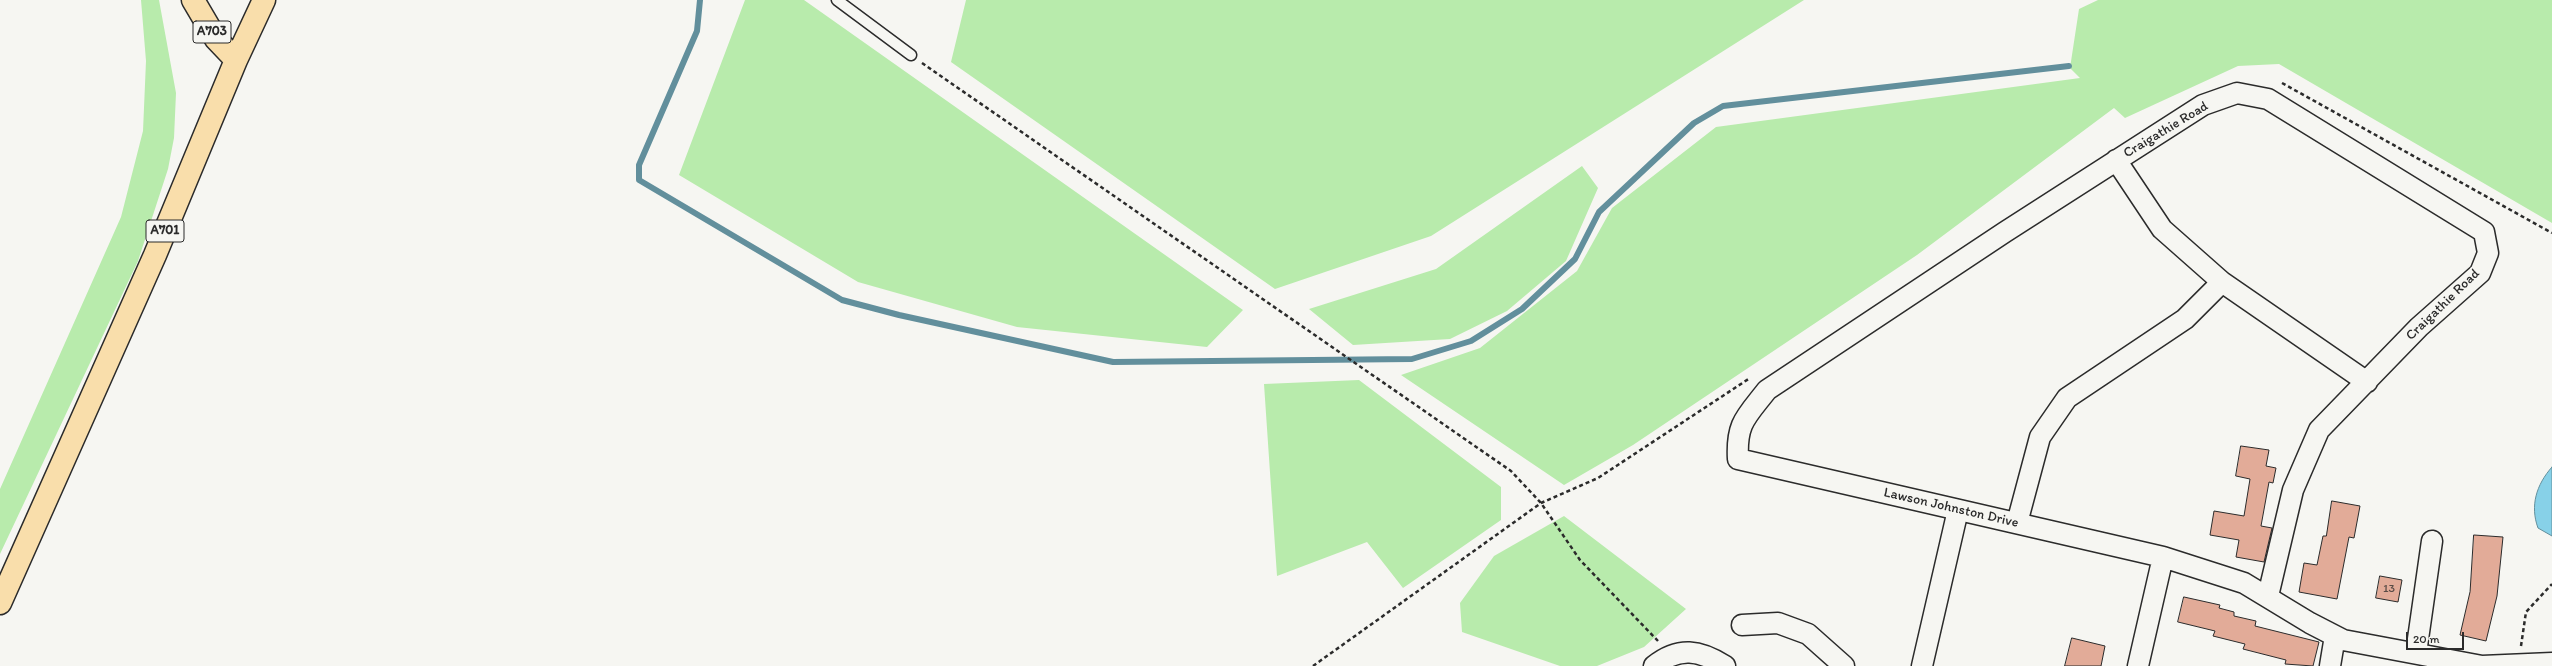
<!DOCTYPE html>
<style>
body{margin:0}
#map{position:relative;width:2552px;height:666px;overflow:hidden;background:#f6f6f2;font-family:Itim,sans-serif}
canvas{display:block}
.scale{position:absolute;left:2406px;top:632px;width:58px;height:18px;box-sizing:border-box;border:2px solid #2b2b2b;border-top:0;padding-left:5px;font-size:12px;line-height:14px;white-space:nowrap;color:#2b2b2b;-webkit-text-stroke:3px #f6f6f2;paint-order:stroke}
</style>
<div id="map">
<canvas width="2552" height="666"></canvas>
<div class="scale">20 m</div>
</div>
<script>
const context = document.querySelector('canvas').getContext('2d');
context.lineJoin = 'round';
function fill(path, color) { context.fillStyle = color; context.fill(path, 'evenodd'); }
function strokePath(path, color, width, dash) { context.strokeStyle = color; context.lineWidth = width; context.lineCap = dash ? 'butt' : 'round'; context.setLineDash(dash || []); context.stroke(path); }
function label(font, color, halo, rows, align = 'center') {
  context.font = font + ' Itim,sans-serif'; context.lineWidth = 3.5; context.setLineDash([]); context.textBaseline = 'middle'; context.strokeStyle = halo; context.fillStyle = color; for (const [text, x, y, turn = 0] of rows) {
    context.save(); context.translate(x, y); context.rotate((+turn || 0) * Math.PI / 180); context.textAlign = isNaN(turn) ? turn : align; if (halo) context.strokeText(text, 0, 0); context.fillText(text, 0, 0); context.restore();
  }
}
fill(new Path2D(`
 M141 0H159L176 93 174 138 168 169 138 261 0 554V489L121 217 143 131 146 61Z
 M745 0H804L1243 310 1207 347 1017 327 858 282 679 175Z
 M966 0H1804L1431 236 1275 289 951 62Z
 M2098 0H2552V223L2279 64 2238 66 2125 118 2114 108 1917 255 1633 445 1564 485 1401 375 1480 348 1577 271 1612 208 1716 127 2080 78 2070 68 2079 9Z
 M1582 166 1598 188 1566 261 1507 311 1450 339 1353 345 1309 309 1436 269Z
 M1359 380 1501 487V520L1403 588 1367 542 1277 576 1264 384Z
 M1564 516 1686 609 1644 647 1597 666H1560L1462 632 1460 603 1494 556Z`), '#b8ebac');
const water = new Path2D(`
 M2552 467V536L2538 528C2530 506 2536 485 2552 467Z`);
fill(water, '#87d1e8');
strokePath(water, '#628f9c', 1);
strokePath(new Path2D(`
 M700 0 697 31 639 165V180L842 300 899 315 1113 362 1412 359 1471 341 1522 309 1575 259 1599 212 1694 123 1723 106 2069 66`), '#628f9c', 6);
const building = new Path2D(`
 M2241 446 2269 450 2266 466 2276 468 2273 483 2269 482 2261 526 2272 528 2264 562 2236 557 2239 540 2210 535 2214 511 2244 516 2250 479 2236 476Z
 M2332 501 2360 506 2354 538 2349 537 2337 599 2299 592 2304 563 2317 565 2323 536H2326Z
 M2474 535 2503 537 2497 596 2486 641 2460 635 2470 592Z
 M2380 576 2402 580 2398 602 2376 598Z
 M2184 597 2220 605 2219 608 2234 612V616L2256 621 2255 626 2319 642 2313 666 2285 664 2286 660 2243 649 2245 644 2213 636 2215 631 2178 622Z
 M2072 638 2105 646 2101 666H2065Z`);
fill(building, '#e2ab98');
strokePath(building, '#2b2b2b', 1);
const service = new Path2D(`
 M837 0 911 55`);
const minor = new Path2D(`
 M2116 160 2162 229 2222 282 2367 382
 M2017 523 2040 437 2067 398 2185 319 2222 282
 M2163 557 1738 459C1736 423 1746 417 1767 390L2005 232 2203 105 2237 93 2268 99 2484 232 2488 253 2480 273 2419 327 2319 430 2293 490 2268 596
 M1742 625 1778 623 1808 634 1844 666
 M2416 653 2432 541
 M1654 666C1679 646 1700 650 1725 666
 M1922 666 1958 510
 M2138 666 2163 557 2244 583 2310 623 2343 640 2482 666 2552 663
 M2330 666 2335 636`);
const primary = new Path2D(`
 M193 0 216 39 236 60
 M0 603 155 255 236 60 264 0`);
strokePath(service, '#2b2b2b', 13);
strokePath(minor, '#2b2b2b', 23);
strokePath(primary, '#2b2b2b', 25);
strokePath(new Path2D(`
 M922 63 1511 471 1541 503 1580 560 1658 641
 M2282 83 2552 233
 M2521 646 2526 612 2552 584
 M1313 666 1541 503 1598 478 1750 378`), '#2b2b2b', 2.5, [4, 3]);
strokePath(service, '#f6f6f2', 10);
strokePath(minor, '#f6f6f2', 20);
strokePath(primary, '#f9deab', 22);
label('12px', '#594b46', null, [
 ["13",2389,589]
]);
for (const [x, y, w] of [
 [212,32,38],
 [165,231,38]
]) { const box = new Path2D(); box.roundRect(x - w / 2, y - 11, w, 22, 3); context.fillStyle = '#f6f6f2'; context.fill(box); strokePath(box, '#2b2b2b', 1); }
label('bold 13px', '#2b2b2b', null, [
 ["A703",212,32],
 ["A701",165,231]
]);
label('14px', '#2b2b2b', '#f6f6f2', [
 ["Craigathie Road",2166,130,-31],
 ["Craigathie Road",2443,305,-44],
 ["Lawson Johnston Drive",1951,508,13]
]);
</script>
